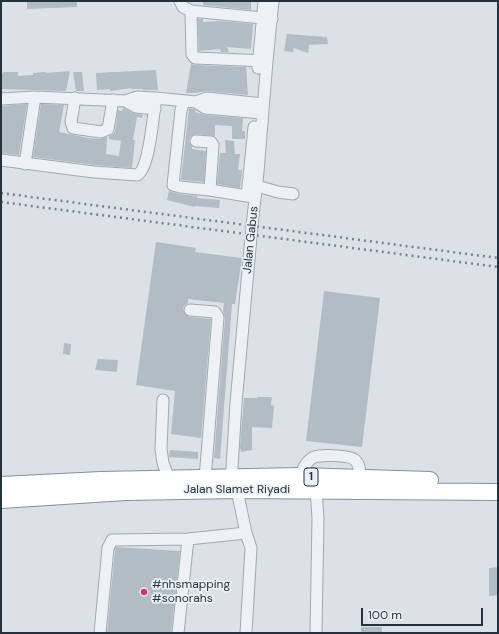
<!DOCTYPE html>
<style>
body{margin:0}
#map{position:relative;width:499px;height:634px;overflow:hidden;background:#dbe1e7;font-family:"DM Sans",sans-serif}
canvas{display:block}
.frame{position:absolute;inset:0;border:2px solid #24323e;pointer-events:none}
.scale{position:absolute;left:361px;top:608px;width:122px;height:18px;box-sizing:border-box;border:2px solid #24323e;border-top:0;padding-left:5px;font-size:12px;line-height:14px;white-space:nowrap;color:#24323e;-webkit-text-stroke:3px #eaf0f4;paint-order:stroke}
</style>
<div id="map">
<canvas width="499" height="634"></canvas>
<div class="frame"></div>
<div class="scale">100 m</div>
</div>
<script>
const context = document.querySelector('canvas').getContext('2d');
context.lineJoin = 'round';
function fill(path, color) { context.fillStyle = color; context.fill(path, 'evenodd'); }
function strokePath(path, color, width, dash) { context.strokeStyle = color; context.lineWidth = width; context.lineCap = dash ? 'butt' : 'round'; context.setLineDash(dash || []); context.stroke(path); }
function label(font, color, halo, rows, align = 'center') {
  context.font = font + ' "DM Sans",sans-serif'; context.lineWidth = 3.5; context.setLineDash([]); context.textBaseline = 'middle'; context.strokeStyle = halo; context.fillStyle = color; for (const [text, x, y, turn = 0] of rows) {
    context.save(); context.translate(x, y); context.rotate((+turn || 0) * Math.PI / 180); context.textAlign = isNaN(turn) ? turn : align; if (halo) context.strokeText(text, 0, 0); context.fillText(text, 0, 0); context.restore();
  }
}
fill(new Path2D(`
 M27 1H77V7L27 9Z
 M203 1 251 2V10L203 5Z
 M198 19H203V22L218 21 253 24 251 49 227 47 229 52H221L220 49 199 51Z
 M287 34 327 37 328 44 309 45 308 53 294 48 293 52 284 51Z
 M191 64 195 65 246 67 248 95 208 91 195 93H186Z
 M156 70 158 90H143V89H131V88L110 91V89L97 90 96 73Z
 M70 71 66 91 1 89V74H3V72H18V76L33 75V73L46 72V73Z
 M73 72H82L84 91H76Z
 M27 104 19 155 1 153V106Z
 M41 104 64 105 59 132 88 138 100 139 107 137 106 154 119 156 121 141 109 139V136L113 134 115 131 118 110 122 111 123 108 133 113 143 115 142 118 137 117 133 140H135L132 168 95 165 33 157Z
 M189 108 194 109 196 110 195 112 204 115 243 118 242 131H245V139H232V126L215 125V136L196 134 190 137 189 141 192 147V149L206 151 204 182 181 180Z
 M225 140 234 141 235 154H240L238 170H242L240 188 217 184 220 153H226Z
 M169 191 179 194 197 196V198L220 200 219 208 195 206V207L167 200Z
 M156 242 196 248 195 252 242 258 235 304H232L220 459 214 458 225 318 223 312 224 303 188 299V303L184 306 183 309 184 313 189 317 211 319 201 438 171 434 175 391 136 385Z
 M324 291 380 298 362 447 306 441Z
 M64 343 71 344 70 355 63 354Z
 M98 359 118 360 117 372 95 370Z
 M257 397H272L271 405 274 406 272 428 252 427V450L241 452 240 447 244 398H257Z
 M170 450 198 452V459L169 457Z
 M116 547 180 551 171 633H107L115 550Z
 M498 567V595L489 596V568Z
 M361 627H382V633H361Z`), '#b1bcc4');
const minor = new Path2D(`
 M180 1 183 7 191 11
 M267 61 195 58 192 54 191 11 272 19
 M258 68 264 1
 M75 98 71 122 73 128 101 132 108 129 113 100
 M1 99 35 97 125 101 137 97 156 98
 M125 101 136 107 155 109
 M184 102 181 110 173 185 180 187 210 190 253 197
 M196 102 205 108 262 113
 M196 141 211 142 213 145 210 190
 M1 160 94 172 137 175C150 169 153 113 156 98L196 102 207 98 263 104
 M25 164 35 97
 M257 186 278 192 293 194
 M247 196 254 127
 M190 310 215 312 218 317 205 479
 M163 400 161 449 163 463 169 479
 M300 476C303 469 305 463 312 458 319 454 349 455 355 460 360 465 360 472 360 478
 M231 484 236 403 252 226 258 172 267 61 273 1
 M237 490 246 533 251 548 246 633
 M100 633 108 548 112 540 188 539 246 533
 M178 633 188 539
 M316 633 318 518 316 490`);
const highway = new Path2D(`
 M1 485 101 480 300 476 430 480
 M1 500 126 492 237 490 498 492`);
strokePath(minor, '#a0a9b1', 13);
strokePath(highway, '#81929e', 18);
strokePath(minor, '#edf1f5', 11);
strokePath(highway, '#fff', 16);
strokePath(new Path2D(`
 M1 193 498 258
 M1 202 498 267`), '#738491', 2.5, [2, 4]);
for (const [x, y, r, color] of [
 [144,592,4,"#d93369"]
]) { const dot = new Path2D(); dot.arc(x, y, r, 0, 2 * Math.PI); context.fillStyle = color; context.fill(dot); strokePath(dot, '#eaf0f4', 1.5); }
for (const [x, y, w] of [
 [311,477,14]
]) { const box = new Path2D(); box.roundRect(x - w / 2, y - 9, w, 18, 3); context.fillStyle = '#eaf0f4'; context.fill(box); strokePath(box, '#24323e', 1); }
label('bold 11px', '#24323e', null, [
 ["1",311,477]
]);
label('12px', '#24323e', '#eaf0f4', [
 ["Jalan Gabus",251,240,-84],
 ["Jalan Slamet Riyadi",237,490]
]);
label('12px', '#24323e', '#eaf0f4', [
 ["#nhsmapping",152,585],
 ["#sonorahs",152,599]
], 'left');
</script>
